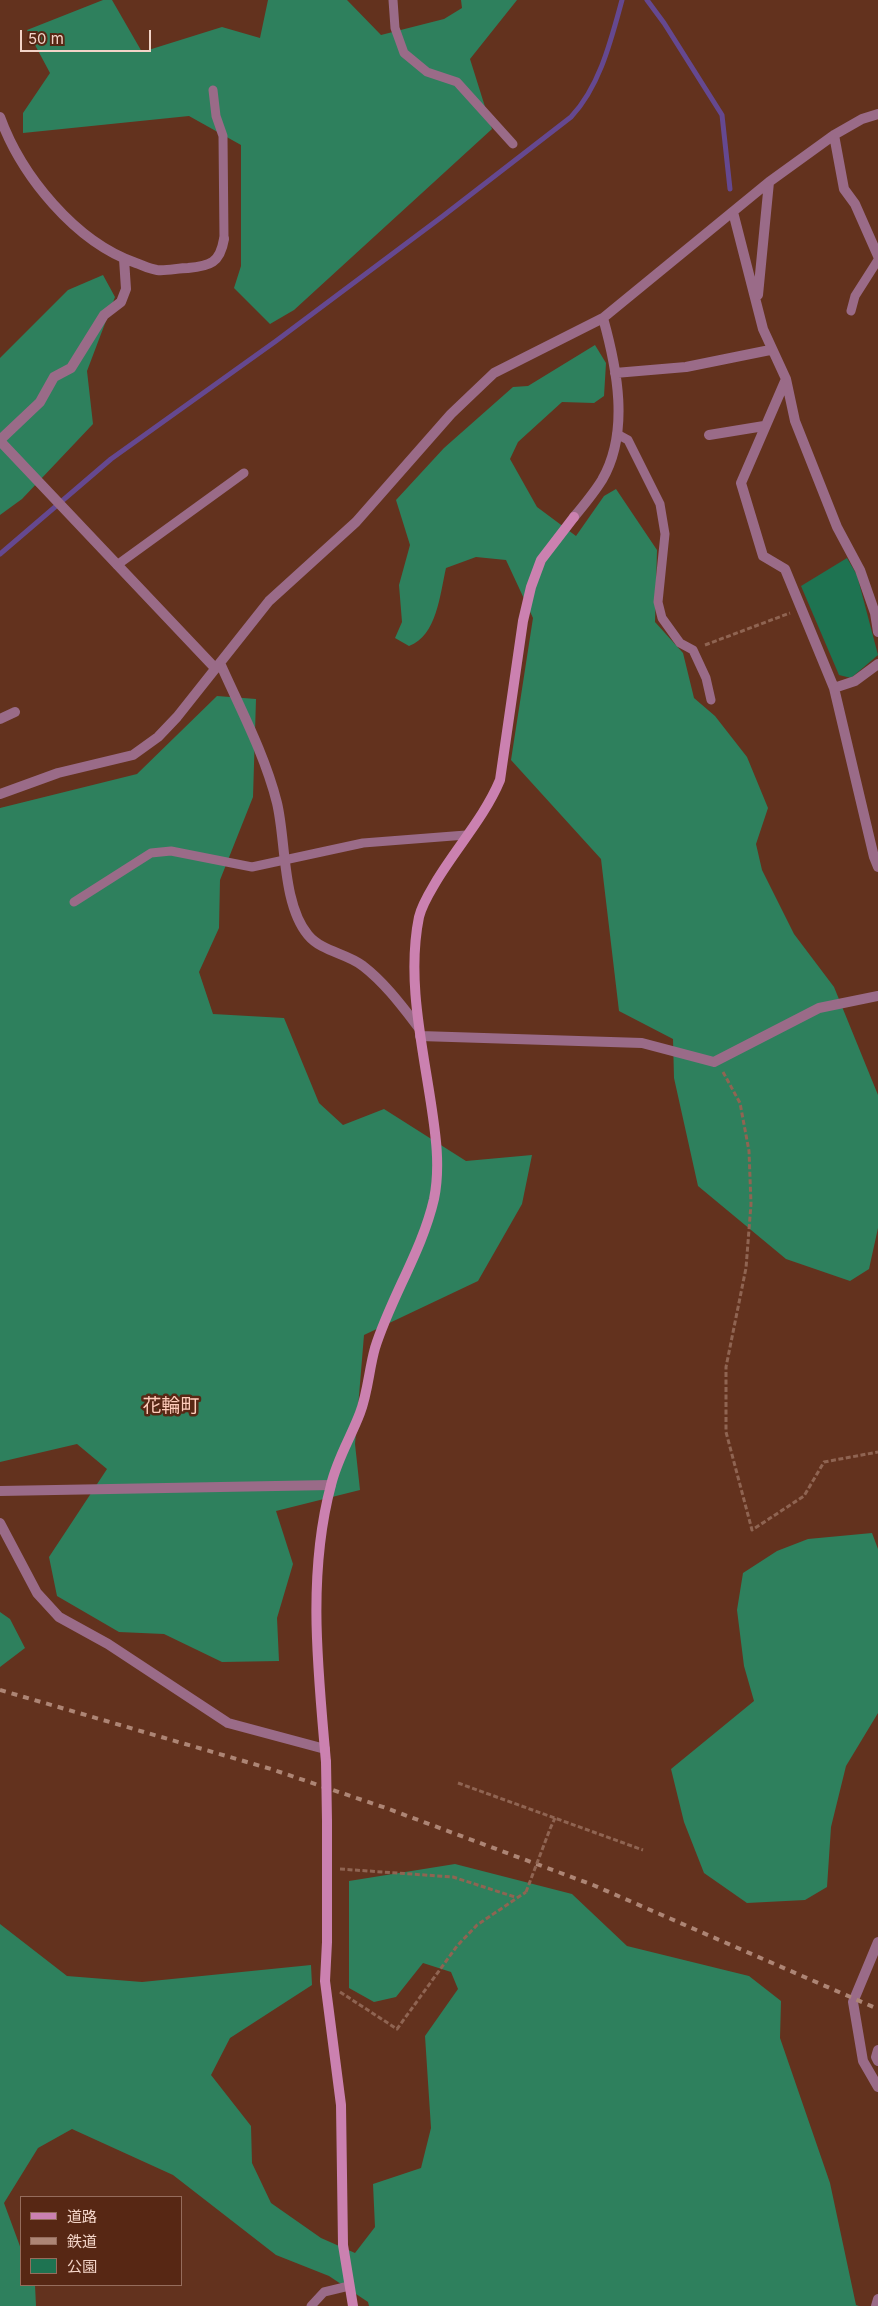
<!DOCTYPE html>
<meta charset="utf-8">
<style>
body{margin:0}
#map{position:relative;width:878px;height:2306px;overflow:hidden;background:#63321e;font-family:Inter,"Noto Sans JP",sans-serif}
canvas{display:block}
.legend{position:absolute;left:20px;top:2196px;width:162px;height:90px;box-sizing:border-box;background:#572714;border:1px solid #956c5c;margin:0;padding:6px 9px;list-style:none;font-size:15px;color:#f3d4c8}
.legend li{display:flex;align-items:center;gap:10px;height:25px}
.legend b{width:25px;border:1px solid #956c5c}
.scale{position:absolute;left:20px;top:30px;width:131px;height:22px;box-sizing:border-box;border:2px solid #f3d4c8;border-top:0;padding-left:6px;font-size:15px;line-height:18px;white-space:nowrap;color:#f3d4c8;-webkit-text-stroke:4px #572714;paint-order:stroke}
</style>
<div id="map">
<canvas width="878" height="2306"></canvas>
<ul class="legend">
<li><b style="height:6px;background:#cb81b0"></b>道路</li>
<li><b style="height:6px;background:#ad8575"></b>鉄道</li>
<li><b style="height:14px;background:#1e7351"></b>公園</li>
</ul>
<div class="scale">50 m</div>
</div>
<script>
const context = document.querySelector('canvas').getContext('2d');
context.lineJoin = 'round';
function fill(path, color) { context.fillStyle = color; context.fill(path, 'evenodd'); }
function strokePath(path, color, width, dash) { context.strokeStyle = color; context.lineWidth = width; context.lineCap = dash ? 'butt' : 'round'; context.setLineDash(dash || []); context.stroke(path); }
function label(font, color, halo, rows, align = 'center') {
  context.font = font + ' Inter,"Noto Sans JP",sans-serif'; context.lineWidth = 5; context.setLineDash([]); context.textBaseline = 'middle'; context.strokeStyle = halo; context.fillStyle = color; for (const [text, x, y, turn = 0] of rows) {
    context.save(); context.translate(x, y); context.rotate((+turn || 0) * Math.PI / 180); context.textAlign = isNaN(turn) ? turn : align; if (halo) context.strokeText(text, 0, 0); context.fillText(text, 0, 0); context.restore();
  }
}
fill(new Path2D(`
 M847 558 857 575 878 655 851 678 839 675 801 586Z`), '#1e7351');
fill(new Path2D(`
 M103 0H112L142 52 222 27 260 38 268 0H347L381 35 444 19 462 8 461 0H517L470 59 492 129 294 310 270 324 234 288 241 266V145L189 116 23 133V113L50 73 27 30Z
 M103 275 115 297 87 371 93 424 22 499 0 515V358L68 290Z
 M595 345 606 363 604 396 594 403 562 402 518 442 510 459 537 507 576 536 604 496 616 489 657 550 655 622 683 653 694 698 715 716 747 757 768 808 756 844 762 870 794 934 834 987 878 1095V1228L869 1269 850 1281 786 1259 698 1186 674 1078 673 1039 619 1011 601 859 511 760 533 618 506 560 476 557 446 568C440 594 437 636 409 646L395 638 402 622 399 585 410 545 396 500 444 448 513 387 528 386Z
 M217 696 256 699 253 797 220 880 219 928 199 972 213 1014 284 1018 319 1103 343 1125 384 1109 466 1161 532 1155 522 1204 478 1281 364 1335 355 1444 360 1490 276 1511 293 1564 277 1618 279 1661 222 1662 164 1634 119 1632 57 1596 49 1557 107 1469 77 1444 0 1462V808L137 774Z
 M872 1533 878 1549V1713L846 1766 831 1827 827 1887 805 1900 747 1903 704 1873 684 1822 671 1769 754 1701 744 1666 737 1610 743 1573 777 1551 808 1539Z
 M0 1612 10 1619 25 1648 0 1667Z
 M455 1864 572 1894 627 1946 749 1976 781 2001 780 2038 830 2183 856 2305 859 2306H369L368 2302 329 2276 276 2255 173 2175 72 2129 38 2148 4 2203 21 2249V2285H35L36 2306H0V1924L67 1976 142 1982 311 1965 312 1985 230 2038 211 2075 251 2126 252 2163 271 2203 321 2238 355 2253 375 2227 373 2184 421 2168 431 2128 425 2036 458 1989 451 1972 423 1963 396 1997 374 2002 349 1988V1881Z`), '#2e805d');
strokePath(new Path2D(`
 M647 0 664 23 722 115 730 189
 M0 554 111 459 276 341 443 216 571 117C600 86 611 40 622 0`), '#654890', 5);
strokePath(new Path2D(`
 M705 645 790 613
 M723 1072 740 1103 749 1151 751 1204 746 1268 726 1367V1432L752 1530 804 1496 824 1462 878 1452
 M458 1783 643 1850
 M550 1829 555 1818
 M340 1869 453 1877 515 1897
 M340 1992 397 2029 457 1946 477 1925 526 1892`), '#8f6452', 3, [5, 2.5]);
strokePath(new Path2D(`
 M393 0 395 28 404 53 427 72 457 82 513 144
 M213 90 216 116 223 136 224 239
 M851 311 855 296 878 260
 M617 434 628 440 660 504 665 534 658 602 662 618 680 643 693 650 706 678 711 700
 M117 565 244 473
 M74 902 151 853 171 851 252 867 363 843 466 835
 M311 2306 324 2292 349 2286`), '#9a6b88', 9);
strokePath(new Path2D(`
 M0 117C21 175 75 242 136 263 142 265 150 269 157 270 167 271 178 268 188 268 210 266 220 263 224 239
 M834 135 844 189 855 204 878 256
 M733 212 763 329 786 379 741 483 763 556 785 569 834 688 874 857 878 867
 M758 295 769 182
 M615 373 686 367 770 350
 M786 379 795 421 837 527 860 570 875 613 878 632
 M709 435 764 426
 M0 440 40 402 54 377 71 368 104 315 121 302 126 289 124 259
 M0 441 215 668
 M574 517C584 505 594 493 602 480 630 432 617 368 603 318
 M220 663C240 708 265 755 277 803 286 840 282 904 308 935 322 952 347 953 363 966 385 983 402 1006 419 1028
 M834 688 855 681 878 664
 M0 719 15 712
 M0 794 58 773 133 755 158 737 177 717 269 601 356 522 451 414 494 373 603 318 769 182 834 135 862 119 878 114
 M420 1036 642 1043 714 1062 819 1008 878 996
 M0 1491 331 1485
 M0 1523 37 1593 59 1617 108 1644 228 1723 325 1749
 M878 1942 853 2002 863 2061 878 2087
 M878 2050 876 2057 878 2061
 M876 2306 878 2299`), '#9a6b88', 10);
strokePath(new Path2D(`
 M326 1762C318 1670 307 1575 331 1485 337 1459 351 1437 360 1413 368 1392 369 1369 375 1348 391 1297 422 1251 434 1199 441 1165 435 1130 430 1097 421 1039 407 976 419 917 422 904 430 892 437 880 457 847 485 816 500 780L523 621 531 587 541 560 574 517
 M327 1821V1942L325 1981 341 2105 343 2245 353 2306`), '#cb81b0', 10);
strokePath(new Path2D(`
 M0 1690 271 1769 386 1808 593 1885 878 2009`), '#ad8575', 4, [6, 6]);
strokePath(new Path2D(`
 M526 1892 550 1829`), '#8f6452', 3, [5, 2.5]);
strokePath(new Path2D(`
 M326 1762 327 1821`), '#cb81b0', 10);
label('19px', '#ffcdbb', '#572714', [
 ["花輪町",171,1406]
]);
</script>
